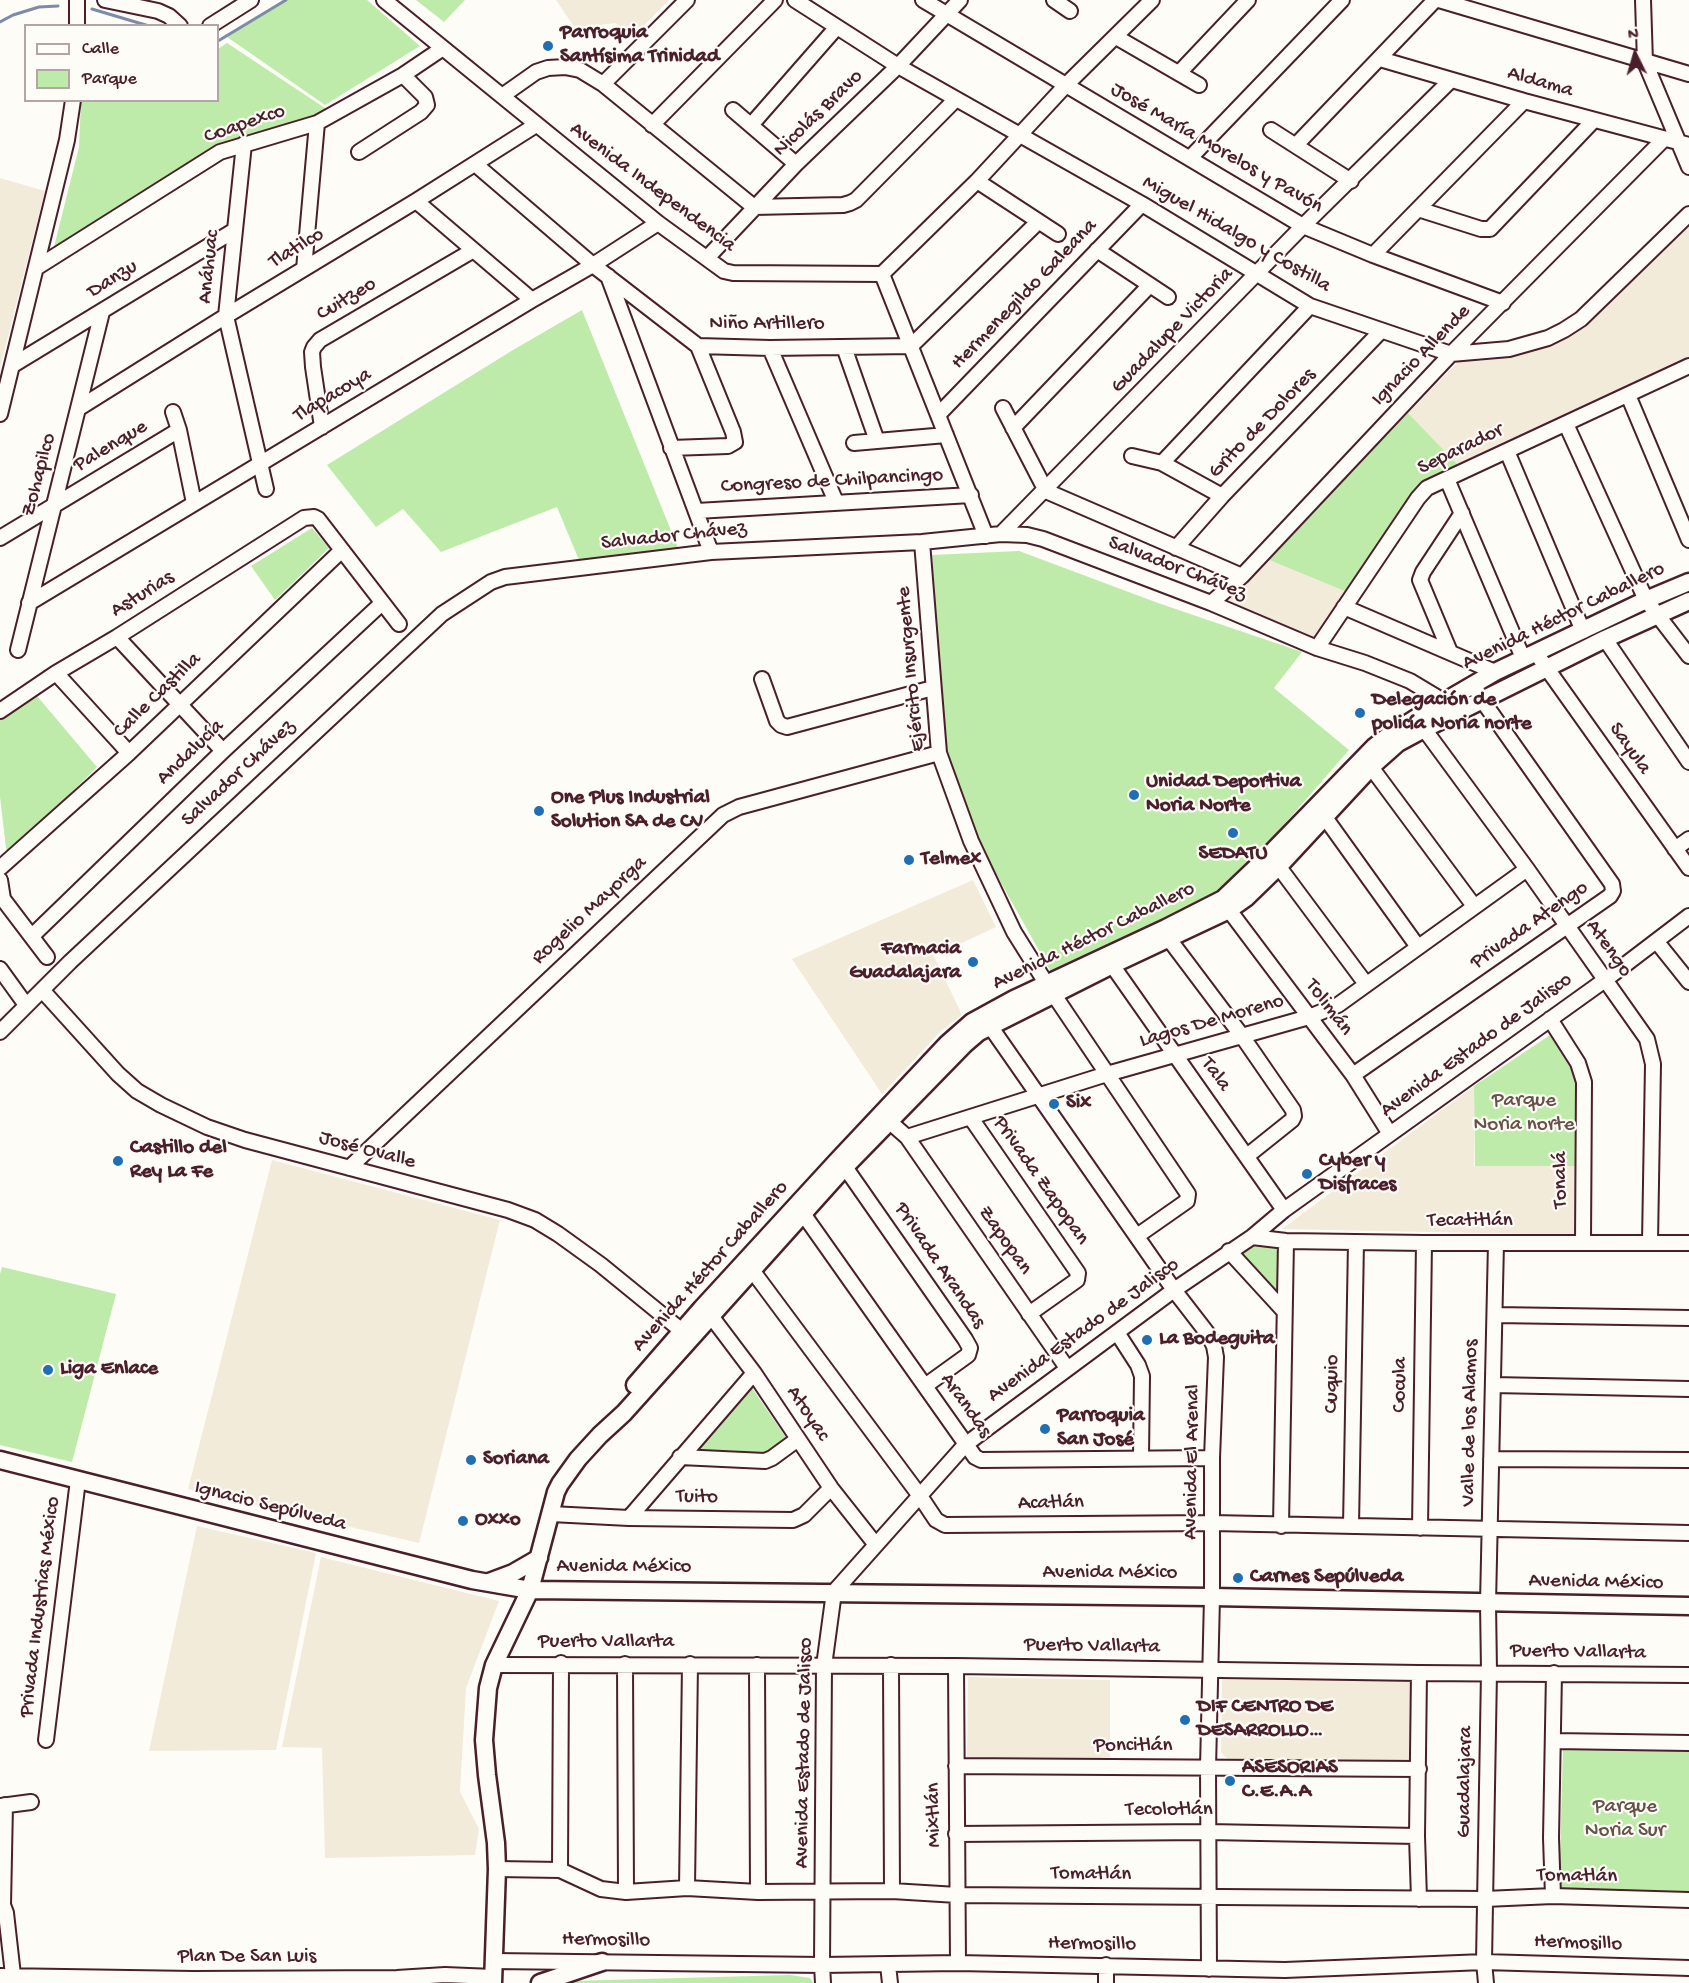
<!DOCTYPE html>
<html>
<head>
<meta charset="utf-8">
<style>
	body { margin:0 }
	#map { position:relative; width:1689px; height:1983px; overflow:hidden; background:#fdfcf7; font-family:"Gochi Hand",sans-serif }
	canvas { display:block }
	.legend { position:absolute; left:24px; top:24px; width:195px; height:78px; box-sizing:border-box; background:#fdfcf7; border:2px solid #b5a4a5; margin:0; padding:8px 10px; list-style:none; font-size:18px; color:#4a1f2b }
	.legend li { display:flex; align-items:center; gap:12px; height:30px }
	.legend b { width:30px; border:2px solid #b5a4a5 }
	.north { position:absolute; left:1605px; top:24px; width:60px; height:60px; -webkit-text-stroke:4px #fdfcf7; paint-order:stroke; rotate:355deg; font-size:16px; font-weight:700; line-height:24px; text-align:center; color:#4a1f2b }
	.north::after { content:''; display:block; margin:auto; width:21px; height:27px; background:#4a1f2b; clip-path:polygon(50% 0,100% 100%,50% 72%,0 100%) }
</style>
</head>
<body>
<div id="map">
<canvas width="1689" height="1983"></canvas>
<ul class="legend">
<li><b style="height:8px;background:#fdfcf7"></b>Calle</li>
<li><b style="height:16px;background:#beeba9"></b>Parque</li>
</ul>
<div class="north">N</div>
</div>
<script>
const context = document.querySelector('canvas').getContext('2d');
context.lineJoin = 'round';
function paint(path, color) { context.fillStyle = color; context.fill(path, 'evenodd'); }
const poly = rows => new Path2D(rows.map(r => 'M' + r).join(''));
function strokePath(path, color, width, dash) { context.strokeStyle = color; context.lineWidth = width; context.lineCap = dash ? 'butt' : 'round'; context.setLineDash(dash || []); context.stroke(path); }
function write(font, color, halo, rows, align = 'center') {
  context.font = font + ' "Gochi Hand",sans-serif'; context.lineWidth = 4.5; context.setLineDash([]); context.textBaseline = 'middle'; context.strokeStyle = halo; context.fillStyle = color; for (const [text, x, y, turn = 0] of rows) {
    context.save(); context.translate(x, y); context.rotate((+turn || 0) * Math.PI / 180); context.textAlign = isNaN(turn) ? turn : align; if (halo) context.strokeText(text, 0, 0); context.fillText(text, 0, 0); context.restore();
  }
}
const built = poly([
	[556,0,669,0,632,38,616,23,575,28],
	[0,178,45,191,0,368],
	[1689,222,1689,363,1461,468,1408,413,1461,359,1480,361,1508,356,1544,346,1567,336,1587,323],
	[1268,558,1352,594,1319,641,1223,605],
	[973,880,996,927,934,956,962,1015,941,1031,882,1094,792,959],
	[1474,1086,1474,1166,1576,1166,1577,1235,1282,1229],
	[272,1160,500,1220,419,1543,188,1489],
	[197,1526,316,1553,276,1750,149,1751],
	[321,1557,499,1601,466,1688,460,1792,479,1829,475,1855,325,1858,322,1748,282,1747],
	[968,1677,1110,1680,1110,1763,971,1761,967,1757],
	[1222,1679,1412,1680,1412,1759,1405,1763,1230,1760,1225,1757,1221,1752]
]);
const green = poly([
	[284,0,367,0,420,46,325,105,227,37],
	[416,0,465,0,444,22],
	[227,43,328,110,313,117,282,125,207,152,92,226,54,247,79,147,81,101,218,100,218,49],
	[582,310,678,548,579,560,557,507,441,552,403,509,376,527,327,465,513,350],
	[1408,413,1461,468,1425,485,1352,594,1267,559],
	[312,528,329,548,275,600,251,566],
	[1019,551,1158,603,1302,652,1274,688,1349,750,1226,891,1051,972,976,838,944,758,932,555],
	[37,696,97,767,7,856,0,797,0,720],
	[1550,1035,1575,1073,1576,1166,1475,1166,1474,1086],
	[1257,1242,1281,1245,1280,1299,1239,1254],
	[2,1267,116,1294,72,1462,0,1445,0,1274],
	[752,1388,787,1439,765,1456,710,1453,698,1449],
	[1563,1748,1689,1748,1689,1898,1559,1892],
	[790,1975,810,1978,813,1983,567,1983,571,1981]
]);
const stream = poly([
	[92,9,149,26],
	[0,22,13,15,39,7,58,6],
	[218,41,286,0]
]);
const minor = poly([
	[105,0,158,11,169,16,180,26],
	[384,0,658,223,724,271,733,273,882,274,977,181,1066,85,1152,0],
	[795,0,898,66,1142,204,1310,306,1451,354,1509,349,1548,338,1564,330,1581,319,1689,214],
	[923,0,1303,226,1373,255,1503,303],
	[1054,0,1070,11],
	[1439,0,1689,74],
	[1643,0,1645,62,1689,167],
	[77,26,77,0],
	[210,26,251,0],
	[1116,37,1199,85],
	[1380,59,1524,101,1689,145],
	[1179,73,1248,0],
	[603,84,687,0],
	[502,96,536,72,548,68,565,67,580,70,603,84,754,207,843,205,850,203,856,200,956,99],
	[733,110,796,164],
	[752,124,837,27],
	[652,125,775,0],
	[1271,130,1351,181],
	[244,144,226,316,266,489],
	[1296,145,1435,0],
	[359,152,421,112,427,105,425,97,403,75],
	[1190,158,1342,0],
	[475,164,593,265,698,346,770,348,911,346,1038,222],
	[977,181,1058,234],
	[416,201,532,300],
	[1418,209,1481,229,1490,229,1594,120],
	[1097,250,1168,297],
	[1373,255,1524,101],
	[707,258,796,164,898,66,960,0],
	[36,268,220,152,317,123,403,75,443,48],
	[304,269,317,123],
	[882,274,986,536],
	[608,276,711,552],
	[844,347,877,441],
	[770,348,836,502],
	[13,365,235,230],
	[1628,395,1689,540],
	[79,408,226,316,416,201,536,125],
	[1003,408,1046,491,1242,576],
	[173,412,179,430,194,503],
	[0,414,67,140,73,100],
	[938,415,1142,204],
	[1566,424,1646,600,1689,656],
	[322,427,313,367,312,352,314,347,320,340,472,251],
	[1013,428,1149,286],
	[854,443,946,435],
	[671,448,728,446,735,442,733,432,698,346],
	[1507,451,1583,631],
	[1132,456,1162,463,1222,496],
	[1162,463,1310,306],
	[1447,479,1523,658],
	[697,511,971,495],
	[1001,534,1303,226,1451,80],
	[0,538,179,430],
	[922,542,939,753,971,841,1014,932,1046,983,1188,1194,1187,1201,1137,1236],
	[1176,548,1222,496,1381,331],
	[29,603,532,300,593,265,658,223],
	[1211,603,1242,576,1451,354,1664,139],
	[1344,607,1495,672],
	[117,637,223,751],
	[1605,639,1689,762],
	[1317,648,1418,498,1427,488,1689,366],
	[18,650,102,312],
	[1450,652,1420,580,1423,572,1462,513],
	[1536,653,1689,868],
	[56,673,129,753],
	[762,679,777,721,781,725,787,727,933,688],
	[0,711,56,673,117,637,304,518,314,517,318,519,399,624],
	[1419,722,1527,869,1647,1039,1653,1064,1650,1242],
	[1364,761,1371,767,1474,906],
	[1324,816,1418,947],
	[1675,849,1689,839],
	[1273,859,1366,984],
	[0,868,129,753,341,551],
	[0,880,3,899,47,957],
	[1229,910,1353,1075,1390,1134],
	[1166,930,1169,939,1242,1036,1293,1110,1294,1116,1292,1120,1247,1156],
	[32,936,223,751,381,604],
	[1657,942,1689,982],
	[1112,965,1284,1210],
	[0,969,26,1005],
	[42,990,118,1074,137,1091,161,1105,207,1127,245,1140,508,1210,535,1220,558,1234,601,1265,682,1331,689,1338],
	[1550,1019,1578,1063,1584,1082,1583,1242],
	[990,1026,1174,1290,1208,1334,1214,1346,1216,1357,1212,1458,1212,1597,1208,1768,1209,1969],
	[0,1032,70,962,442,614,491,582,505,577,711,552,922,542,1001,534,1027,535,1043,539,1211,603,1317,648,1365,663,1410,681,1445,702,1449,707],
	[1353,1075,1610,896,1613,891,1612,884,1482,700,1473,684],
	[883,1116,907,1137,1067,1368],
	[971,1118,1078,1273,1077,1280,1029,1314],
	[907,1137,1107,1074,1309,1017,1338,1005,1527,869],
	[838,1162,845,1167,965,1339,970,1348,968,1355,925,1386],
	[349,1168,723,815,739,807,939,753],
	[804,1215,975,1457,981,1460,1212,1458],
	[1252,1237,1286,1241,1424,1243,1689,1243],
	[1229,1251,1284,1311],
	[746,1262,920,1496,936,1520,945,1525,1212,1523,1689,1533],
	[704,1310,711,1316,754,1373,831,1488,876,1545],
	[1495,1315,1689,1318],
	[1118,1334,1138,1365,1142,1376,1141,1457],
	[1493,1385,1689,1389],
	[680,1457,765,1461,772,1458,798,1439],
	[1491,1459,1689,1460],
	[551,1514,629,1518,793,1520,804,1515,831,1488],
	[629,1518,754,1373],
	[1281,1526,1286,1241],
	[1351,1526,1356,1242],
	[1420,1528,1424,1243],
	[625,1664,626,1892],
	[494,1665,956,1666,1419,1673,1689,1675],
	[757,1665,758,1892],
	[891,1665,892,1891],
	[956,1666,958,1963],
	[46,1740,78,1480],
	[1554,1741,1689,1743],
	[956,1766,1419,1769],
	[5,1805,3,1905,6,1913,13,1975],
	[0,1806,31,1802],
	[956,1834,1208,1832,1417,1836],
	[497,1869,560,1870,601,1889,626,1892,687,1888,758,1892,892,1891,957,1895,1485,1899,1553,1896,1689,1900],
	[560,1870,561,1663],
	[687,1888,690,1664],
	[1553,1896,1551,1838,1554,1673],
	[1419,1899,1417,1836,1419,1673],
	[494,1961,822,1965,958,1963,1285,1970,1484,1962,1689,1968],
	[888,1965,890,1983],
	[1106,1965,1106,1983],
	[0,1976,193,1979,397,1978,445,1975,493,1977],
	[823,1983,822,1965,824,1666,834,1592,965,1445,985,1430,1174,1290,1252,1237,1284,1210,1605,980,1689,916],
	[1486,1983,1484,1962,1489,1672,1488,1603,1496,1243]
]);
const major = poly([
	[635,1385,702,1308,837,1161,947,1044,972,1022,1014,999,1166,928,1223,899,1269,855,1374,747,1388,736,1416,718,1495,672,1646,600,1689,582],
	[0,1460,472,1580,530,1590,1212,1597,1689,1606],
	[489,1582,513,1573,539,1558],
	[493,1983,497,1869,496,1843,487,1775,484,1740,488,1688,494,1665,530,1590,556,1492,560,1484,578,1459,600,1435,624,1413,845,1167,965,1044,979,1032,1112,965,1229,910,1246,898,1279,866,1371,767,1398,743,1424,729,1605,639,1689,601],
	[540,1983,602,1962]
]);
const markers = [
	[548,46,6,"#1f6fb2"],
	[1360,713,6,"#1f6fb2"],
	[1134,795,6,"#1f6fb2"],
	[539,811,6,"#1f6fb2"],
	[1233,833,6,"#1f6fb2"],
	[909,860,6,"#1f6fb2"],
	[973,962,6,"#1f6fb2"],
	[1054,1104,6,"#1f6fb2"],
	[118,1161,6,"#1f6fb2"],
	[1307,1174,6,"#1f6fb2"],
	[1147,1340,6,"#1f6fb2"],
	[48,1370,6,"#1f6fb2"],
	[1045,1429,6,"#1f6fb2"],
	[471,1460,6,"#1f6fb2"],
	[463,1521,6,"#1f6fb2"],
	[1238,1578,6,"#1f6fb2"],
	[1185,1720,6,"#1f6fb2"],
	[1230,1781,6,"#1f6fb2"]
];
const poiNames = [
	["Parroquia",560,34],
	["Santísima Trinidad",560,58],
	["Delegación de",1372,701],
	["policía Noria norte",1372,725],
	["Unidad Deportiva",1146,783],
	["Noria Norte",1146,807],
	["One Plus Industrial",551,799],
	["Solution SA de CV",551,823],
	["SEDATU",1233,855,"center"],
	["Telmex",921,860],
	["Farmacia",961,950,"right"],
	["Guadalajara",961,974,"right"],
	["Six",1066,1104],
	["Castillo del",130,1149],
	["Rey La Fe",130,1173],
	["Cyber y",1319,1162],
	["Disfraces",1319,1186],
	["La Bodeguita",1159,1340],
	["Liga Enlace",60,1370],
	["Parroquia",1057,1417],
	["San José",1057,1441],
	["Soriana",483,1460],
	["Oxxo",475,1521],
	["Carnes Sepúlveda",1250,1578],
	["DIF CENTRO DE",1197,1708],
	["DESARROLLO…",1197,1732],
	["ASESORIAS",1242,1769],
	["C.E.A.A",1242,1793]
];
const streetNames = [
	["Aldama",1540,83,16],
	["Nicolás Bravo",819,114,-44],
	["Coapexco",245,125,-19],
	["José María Morelos y Pavón",1216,149,30],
	["Avenida Independencia",652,188,37],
	["Miguel Hidalgo y Costilla",1236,235,30],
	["Tlatilco",297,249,-31],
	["Anáhuac",210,267,-84],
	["Danzu",113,280,-32],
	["Hermenegildo Galeana",1025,295,-46],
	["Cuitzeo",347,300,-31],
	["Niño Artillero",767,325],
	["Guadalupe Victoria",1173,331,-46],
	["Ignacio Allende",1422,356,-46],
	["Tlapacoya",333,396,-31],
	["Grito de Dolores",1263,424,-46],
	["Palenque",111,447,-31],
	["Separador",1461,450,-26],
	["Zohapilco",40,475,-75],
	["Congreso de Chilpancingo",832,482,-3],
	["Salvador Chávez",674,537,-6],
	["Salvador Chávez",1177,569,21],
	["Asturias",143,595,-32],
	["Avenida Héctor Caballero",1564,617,-26],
	["Ejército Insurgente",912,669,-95],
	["Calle Castilla",158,696,-44],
	["Sayula",1629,749,55],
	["Andalucía",191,753,-44],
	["Salvador Chávez",239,774,-43],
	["Rogelio Mayorga",590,911,-43],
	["Privada Atengo",1530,926,-35],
	["Avenida Héctor Caballero",1094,937,-26],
	["Atengo",1608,949,55],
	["Tolimán",1328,1008,53],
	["Lagos De Moreno",1212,1022,-16],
	["Avenida Estado de Jalisco",1477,1046,-36],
	["Tala",1215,1075,54],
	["José Ovalle",367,1151,15],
	["Tonalá",1562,1180,-90],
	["Privada Zapopan",1040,1181,55],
	["Tecatitlán",1470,1222],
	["Zapopan",1004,1241,55],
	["Privada Arandas",939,1266,56],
	["Avenida Héctor Caballero",711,1267,-48],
	["Avenida Estado de Jalisco",1084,1331,-36],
	["Cuquio",1333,1384,-89],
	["Cocula",1401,1385,-89],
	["Arandas",965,1406,55],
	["Atoyac",807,1414,56],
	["Valle de los Alamos",1471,1423,-89],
	["Avenida El Arenal",1193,1462,-89],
	["Tuito",697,1498,1],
	["Acatlán",1051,1504,-1],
	["Ignacio Sepúlveda",270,1507,14],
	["Avenida México",624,1568],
	["Avenida México",1110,1574],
	["Avenida México",1596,1583,1],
	["Privada Industrias México",41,1607,-83],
	["Puerto Vallarta",606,1643],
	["Puerto Vallarta",1092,1647,1],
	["Puerto Vallarta",1578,1653,1],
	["Poncitlán",1133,1747],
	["Avenida Estado de Jalisco",805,1753,-89],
	["Guadalajara",1466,1782,-89],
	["Tecolotlán",1169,1811],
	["Mixtlán",935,1815,-91],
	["Tomatlán",1091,1875,1],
	["Tomatlán",1577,1877,1],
	["Hermosillo",606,1941,1],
	["Hermosillo",1578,1944,2],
	["Hermosillo",1092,1945,1],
	["Plan De San Luis",247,1958]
];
const parkNames = [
	["Parque",1524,1102],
	["Noria norte",1524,1126],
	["Parque",1625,1808],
	["Noria Sur",1625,1832]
];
paint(built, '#f3ebd9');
paint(green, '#beeba9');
strokePath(stream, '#7c8ba9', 3);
strokePath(minor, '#4a1f2b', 18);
strokePath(major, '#4a1f2b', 21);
strokePath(minor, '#fdfcf7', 14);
strokePath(major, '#fdfcf7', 16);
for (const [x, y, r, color] of markers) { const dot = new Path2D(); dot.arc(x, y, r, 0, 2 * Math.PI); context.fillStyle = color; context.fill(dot); strokePath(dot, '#fdfcf7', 2); }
write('bold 21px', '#4a1f2b', '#fdfcf7', poiNames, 'left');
write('21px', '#4a1f2b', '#fdfcf7', streetNames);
write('21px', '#67524a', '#fdfcf7', parkNames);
</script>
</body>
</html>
